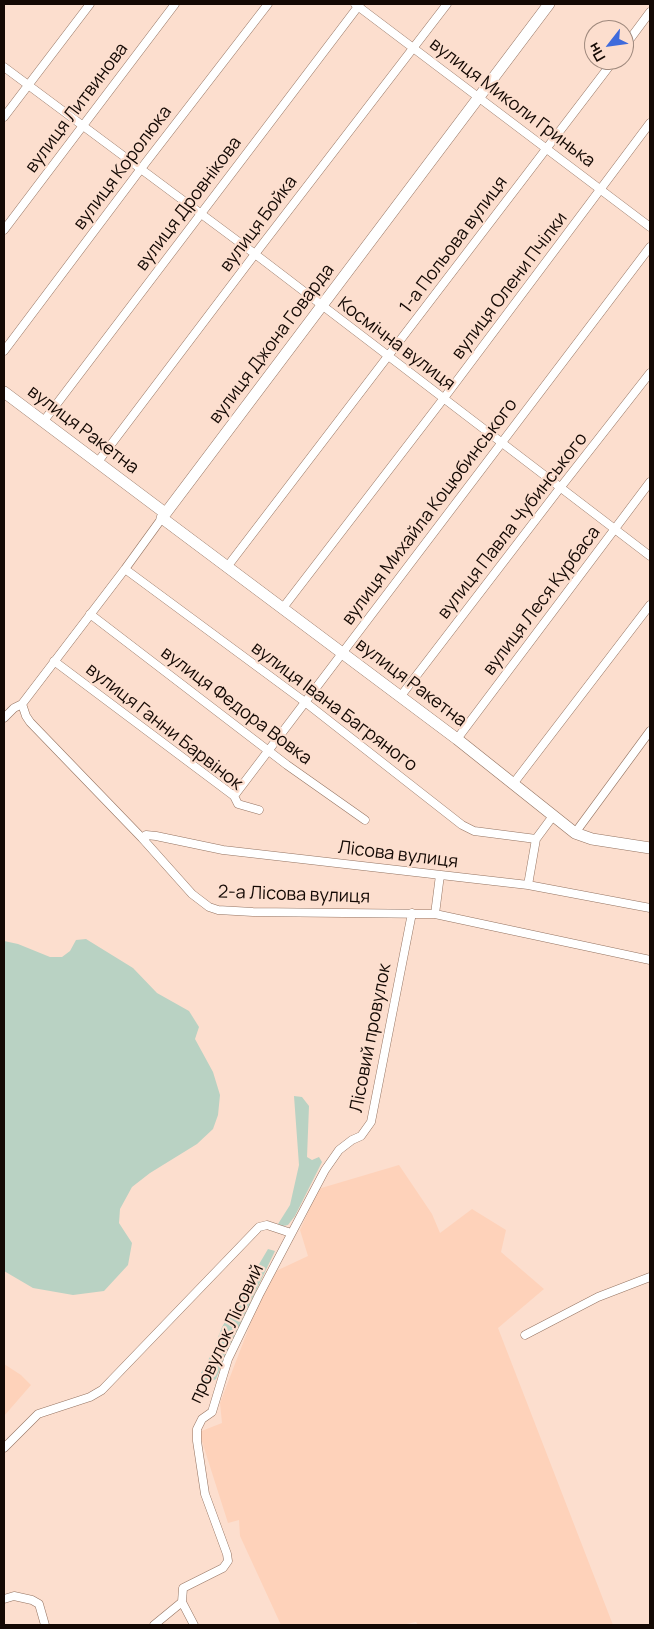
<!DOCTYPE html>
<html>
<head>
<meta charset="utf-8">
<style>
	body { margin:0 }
	#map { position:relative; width:654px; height:1629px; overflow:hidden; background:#fcdece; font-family:Manrope,sans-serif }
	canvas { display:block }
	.frame { position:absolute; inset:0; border:5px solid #140904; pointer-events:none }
	.north { position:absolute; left:584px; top:20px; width:50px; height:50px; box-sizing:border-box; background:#fcdece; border:1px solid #9f897d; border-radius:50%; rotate:240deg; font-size:14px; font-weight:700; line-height:20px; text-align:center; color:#140904 }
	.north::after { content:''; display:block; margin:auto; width:18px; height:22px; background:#3f6bdc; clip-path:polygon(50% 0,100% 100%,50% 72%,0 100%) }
</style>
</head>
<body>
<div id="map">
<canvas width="654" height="1629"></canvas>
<div class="frame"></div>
<div class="north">Пн</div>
</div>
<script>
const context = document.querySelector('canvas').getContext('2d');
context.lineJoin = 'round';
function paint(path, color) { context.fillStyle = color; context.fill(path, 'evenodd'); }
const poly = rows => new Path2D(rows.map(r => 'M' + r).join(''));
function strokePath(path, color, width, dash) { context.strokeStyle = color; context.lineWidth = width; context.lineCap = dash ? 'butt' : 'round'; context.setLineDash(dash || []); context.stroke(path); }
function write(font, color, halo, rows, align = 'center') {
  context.font = font + ' Manrope,sans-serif'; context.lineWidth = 4.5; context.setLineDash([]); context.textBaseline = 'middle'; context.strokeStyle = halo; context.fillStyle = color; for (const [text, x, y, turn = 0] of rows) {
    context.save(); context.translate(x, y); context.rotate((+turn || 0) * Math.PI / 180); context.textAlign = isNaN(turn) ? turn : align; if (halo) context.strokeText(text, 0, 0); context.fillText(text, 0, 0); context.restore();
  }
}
const built = poly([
	[399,1165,432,1214,440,1233,472,1209,506,1230,501,1252,544,1289,498,1328,613,1625,418,1625,416,1622,402,1625,281,1625,240,1536,239,1520,228,1523,199,1432,222,1423,220,1403,261,1296,276,1271,308,1256,300,1230,318,1189],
	[4,1364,21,1375,31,1385,4,1416]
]);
const green = poly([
	[86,939,133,968,157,993,189,1011,199,1027,195,1039,213,1072,220,1095,218,1115,213,1129,197,1144,150,1173,132,1187,120,1209,119,1223,132,1243,128,1265,104,1291,73,1295,33,1288,4,1271,4,941,18,944,50,957,62,957,70,951,76,940],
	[294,1096,302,1097,309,1106,307,1157,312,1160,319,1157,322,1162,295,1216,288,1225,283,1226,278,1224,290,1205,299,1165],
	[268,1249,275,1251,232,1341,216,1379,205,1385,201,1382,201,1373,212,1353,222,1327]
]);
const street = poly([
	[355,4,650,227],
	[624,47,650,12],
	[4,67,255,254,650,556],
	[4,117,90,4],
	[4,230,175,4],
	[4,351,140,170,268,4],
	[43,422,360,4],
	[97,463,255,254,447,4],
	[227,567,614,60],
	[125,569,305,702,462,825,474,831,536,839],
	[282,609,444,398,650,123],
	[90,614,287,765,365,820],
	[54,661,234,796,238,804,259,810],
	[400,697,560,488,650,373],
	[22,704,26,716,30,722,142,838,192,894,209,907,218,910,253,912,435,914,650,960],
	[4,718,14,708,22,704,125,569,162,518],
	[457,739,650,482],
	[513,784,650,605],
	[234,796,650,247],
	[575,833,650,731],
	[142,838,146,835,156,836,223,850,528,885,650,908],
	[528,885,536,839,553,816],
	[435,914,440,875],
	[525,1335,598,1297,650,1277],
	[4,1448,38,1414,90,1397,102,1390,259,1227,267,1225,291,1233],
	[4,1599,14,1596,32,1600,39,1604,45,1625],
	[182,1602,194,1625],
	[154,1625,182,1602,183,1588,223,1568,228,1561,227,1554,205,1494,197,1441,197,1429,202,1419,212,1412,228,1359,259,1295,325,1170,339,1150,352,1140,361,1136,371,1122,412,913]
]);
const secondary = poly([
	[549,4,162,518,457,739,575,833,592,839,650,848],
	[4,392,165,513]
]);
const streetNames = [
	["вулиця Миколи Гринька",512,103,37],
	["вулиця Литвинова",77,108,-53],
	["вулиця Королюка",123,168,-53],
	["вулиця Дровнікова",189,204,-53],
	["вулиця Бойка",259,224,-53],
	["1-а Польова вулиця",454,245,-53],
	["вулиця Олени Пчілки",510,286,-53],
	["вулиця Джона Говарда",272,344,-53],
	["Космічна вулиця",396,344,37],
	["вулиця Ракетна",83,430,37],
	["вулиця Михайла Коцюбинського",430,512,-53],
	["вулиця Павла Чубинського",513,526,-52],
	["вулиця Леся Курбаса",542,601,-53],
	["вулиця Ракетна",411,683,37],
	["вулиця Федора Вовка",236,706,37],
	["вулиця Івана Багряного",334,707,37],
	["вулиця Ганни Барвінок",164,727,38],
	["Лісова вулиця",398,855,7],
	["2-а Лісова вулиця",294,895,2],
	["Лісовий провулок",371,1038,-79],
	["провулок Лісовий",227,1334,-65]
];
paint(built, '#fed2ba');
paint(green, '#b9d2c3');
strokePath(street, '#947361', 9);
strokePath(secondary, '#947361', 12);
strokePath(street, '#fff', 8);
strokePath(secondary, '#fff', 11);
write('18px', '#140904', '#fcdece', streetNames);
</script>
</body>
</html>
